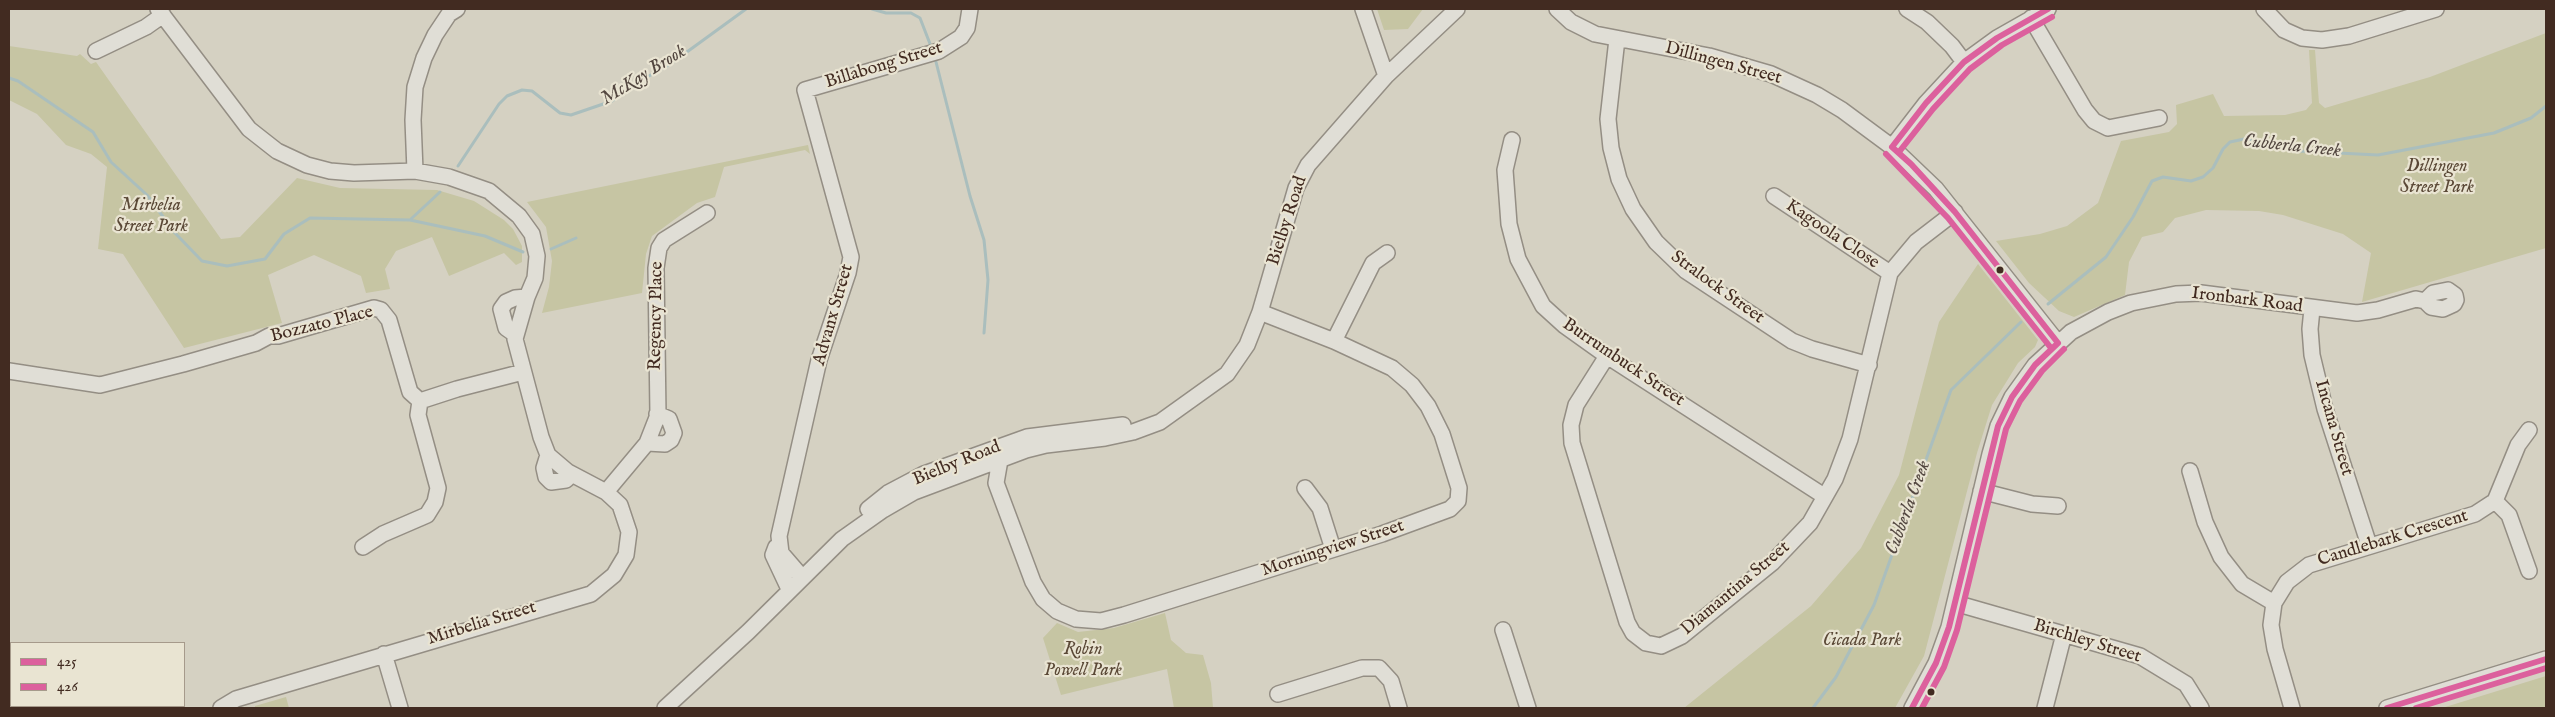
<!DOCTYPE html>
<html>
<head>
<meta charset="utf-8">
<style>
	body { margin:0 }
	#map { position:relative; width:2555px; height:717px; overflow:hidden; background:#d5d1c2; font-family:"IM FELL English",serif }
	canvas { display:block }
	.frame { position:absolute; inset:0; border:10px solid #422b21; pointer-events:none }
	.legend { position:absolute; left:10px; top:642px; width:175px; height:65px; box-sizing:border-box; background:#e9e4d2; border:1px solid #a69a8b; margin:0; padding:6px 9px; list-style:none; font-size:15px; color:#422b21 }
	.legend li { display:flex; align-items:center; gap:10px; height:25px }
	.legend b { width:25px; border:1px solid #a69a8b }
</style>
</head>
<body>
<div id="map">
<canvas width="2555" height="717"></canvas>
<div class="frame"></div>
<ul class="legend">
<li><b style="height:6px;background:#dc609d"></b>425</li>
<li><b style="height:6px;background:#dc609d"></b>426</li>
</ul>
</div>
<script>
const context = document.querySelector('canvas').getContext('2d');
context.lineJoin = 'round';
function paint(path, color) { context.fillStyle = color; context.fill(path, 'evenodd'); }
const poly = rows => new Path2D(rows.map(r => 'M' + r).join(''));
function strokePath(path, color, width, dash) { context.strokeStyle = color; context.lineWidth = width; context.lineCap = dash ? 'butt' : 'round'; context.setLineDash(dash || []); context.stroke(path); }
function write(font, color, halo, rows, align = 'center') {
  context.font = font + ' "IM FELL English",serif'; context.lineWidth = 4.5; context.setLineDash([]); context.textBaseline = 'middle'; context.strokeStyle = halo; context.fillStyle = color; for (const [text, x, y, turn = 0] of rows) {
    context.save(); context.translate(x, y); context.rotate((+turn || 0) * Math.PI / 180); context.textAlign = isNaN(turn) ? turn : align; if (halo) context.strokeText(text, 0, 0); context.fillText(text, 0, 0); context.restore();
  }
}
const green = poly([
	[1377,9,1423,9,1408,29,1384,30],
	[2546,33,2546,248,2362,302,2371,253,2343,234,2283,215,2259,211,2206,210,2175,218,2163,232,2142,237,2129,262,2125,295,2074,317,2059,311,2029,283,1996,241,2040,234,2067,226,2098,203,2121,141,2169,132,2177,124,2176,105,2213,94,2224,116,2285,115,2306,110,2312,103,2309,50,2315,50,2319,103,2325,108,2430,77],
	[9,46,77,56,80,54,91,64,96,62,221,239,240,237,297,178,340,188,437,190,474,201,504,220,513,229,522,246,522,262,516,265,504,253,449,276,432,237,396,251,385,269,390,289,366,293,361,276,314,255,268,275,282,323,184,348,123,254,98,249,107,167,91,154,66,145,37,114,9,100],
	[808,145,810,154,805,150,724,167,715,197,697,203,652,236,646,254,642,293,542,313,549,287,552,261,546,227,527,202],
	[1978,264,2038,340,2035,347,2018,363,1992,405,1977,453,1924,656,1895,708,1684,708,1811,606,1861,548,1899,475,1939,322],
	[1165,613,1171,640,1186,653,1203,655,1211,683,1213,708,1174,708,1167,669,1061,695,1043,638,1057,623,1078,632,1114,628],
	[2546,676,2546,708,2442,708],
	[286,697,289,708,255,708,255,706]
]);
const stream = poly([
	[872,9,886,13,911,13,920,18,932,49],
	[935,58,970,196,984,240,988,280,984,333],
	[9,78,18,81,93,132,111,162,147,195,175,233,202,261,227,266,265,259,284,234,310,218,410,220,485,236,523,252],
	[458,166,499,104,507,96,522,90,532,91,560,113,571,115,612,101,638,82,669,65,746,9],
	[411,219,440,192],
	[551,249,576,238],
	[2048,304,2106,257,2133,217,2152,181,2163,177,2191,181,2203,177,2213,168,2223,149,2230,142,2244,139,2298,151,2378,155,2494,133,2531,118,2546,106],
	[1813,708,1836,677,1874,605,1951,390,2021,322]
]);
const minor = poly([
	[158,9,249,129,277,151,307,165,330,171,354,173,415,171,449,177,489,191,519,216,532,234,537,256,535,278,527,297,515,339,541,437,548,455,568,472,606,492,620,505,629,532,626,555,614,575,591,594,236,699,221,708],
	[1363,9,1386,76],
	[1557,9,1571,22,1595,34,1709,56,1771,74,1817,95,1842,110,1892,147,1936,189,2058,343],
	[1907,9,1927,22,1952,46,1964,62],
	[2264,9,2284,30,2302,38,2322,40,2349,36,2436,9],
	[2031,18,2085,110,2094,121,2108,128,2159,118],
	[1617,39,1608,119,1611,148,1619,179,1633,209,1656,242,1686,271,1792,341,1812,349,1869,365],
	[96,51,146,27,163,15],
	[1512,140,1505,170,1509,224,1518,259,1543,306,1565,326,1607,356,1824,496],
	[1892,147,1926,103,1964,62,1997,38,2048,9],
	[415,171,413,120,415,87,424,58,435,35,449,14,457,9],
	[1774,196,1890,273],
	[2312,309,2310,329,2312,355,2325,409,2369,545],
	[516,335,506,328,501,309,506,302,515,298,527,297],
	[1334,341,1373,263,1387,253],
	[1607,356,1576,405,1571,425,1572,443,1627,622,1633,633,1646,643,1661,646,1682,636,1772,563,1810,523,1835,479,1850,439,1890,273,1916,242,1955,212],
	[9,371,100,385,183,364,256,343,269,336,278,336,374,308,381,310,389,320,410,392,420,401,418,415,438,488,435,502,427,515,383,534,363,547],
	[420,401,457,389,523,372],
	[647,443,665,444,671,440,674,433,669,419,657,414],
	[548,455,544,468,546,477,551,482,566,480,572,474],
	[1000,460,996,483,1033,582,1043,599,1057,611,1076,619,1101,621,1124,615,1382,534,1450,509,1458,501,1459,488,1442,434,1428,406,1412,385,1392,368,1334,341,1260,312],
	[2190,471,2205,522,2221,557,2242,584,2274,603],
	[1305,488,1320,508,1333,549],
	[1981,491,2032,504,2058,506],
	[606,492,647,443,658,415,656,268,659,248,664,240,707,213],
	[2495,501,2518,445,2529,430],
	[868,509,888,493,924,474,1027,437,1123,425],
	[776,547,773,555,789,589],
	[800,575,781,553,779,536,819,360,848,273,851,257,805,90,939,51,961,37,967,28,970,9],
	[1955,603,2140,656,2186,684,2201,708],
	[1503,630,1528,708],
	[384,654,400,708],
	[1278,694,1362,668,1379,668,1391,681,1399,708],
	[665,708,748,632,842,539,883,510,914,492,1026,450,1046,445,1105,438,1133,432,1160,422,1227,374,1247,345,1260,312,1296,188,1308,165,1386,76,1457,9],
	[1912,708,1936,663,1949,627,1990,454,1998,426,2012,397,2035,365,2071,332,2108,312,2131,303,2176,294,2201,293,2357,313,2378,310,2416,299,2425,301,2431,307,2443,309,2454,304,2456,300,2455,295,2448,290,2433,293,2425,301],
	[2045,708,2064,634],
	[2292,708,2275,649,2271,625,2274,603,2287,582,2309,565,2475,514,2495,501,2509,515,2529,571],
	[2387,708,2546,659]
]);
const bus1 = poly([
	[1892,147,1911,164,1955,212,2058,343],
	[1892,147,1926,103,1964,62,1997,38,2048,9],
	[1912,708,1936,663,1949,627,1998,426,2012,397,2035,365,2058,343],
	[2387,708,2546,659]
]);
const bus2 = poly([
	[1899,152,1933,109,1970,69,2002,45,2052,17],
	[1886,154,1948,218,2051,348],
	[1922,708,1944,667,1957,630,2006,429,2020,401,2042,371,2064,349],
	[2416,708,2546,668]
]);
const markers = [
	[2000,270,4.5,"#422b21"],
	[1931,692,4.5,"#422b21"]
];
const streetNames = [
	["Dillingen Street",1723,64,15],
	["Billabong Street",884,66,-17],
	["Bielby Road",1288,221,-72],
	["Kagoola Close",1832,235,34],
	["Stralock Street",1717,288,36],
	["Ironbark Road",2247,301,7],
	["Advanx Street",834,315,-74],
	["Regency Place",657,316,-89],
	["Bozzato Place",322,325,-14],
	["Burrumbuck Street",1623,363,34],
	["Incana Street",2333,428,74],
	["Bielby Road",957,464,-22],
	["Candlebark Crescent",2393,539,-17],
	["Morningview Street",1333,549,-18],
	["Diamantina Street",1736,589,-40],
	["Mirbelia Street",482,624,-17],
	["Birchley Street",2087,642,17]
];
const parkNames = [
	["Dillingen",2437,167],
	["Street Park",2437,188],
	["Mirbelia",151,206],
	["Street Park",151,227],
	["Cicada Park",1862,641],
	["Robin",1083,650],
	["Powell Park",1083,671]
];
const waterNames = [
	["McKay Brook",644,76,-32],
	["Cubberla Creek",2292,147,6],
	["Cubberla Creek",1909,508,-70]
];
paint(green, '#c6c5a3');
strokePath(stream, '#aabebd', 3);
strokePath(minor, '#948e84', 18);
strokePath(minor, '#e0ded6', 15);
strokePath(bus1, '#dc609d', 6);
strokePath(bus2, '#dc609d', 6);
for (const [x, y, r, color] of markers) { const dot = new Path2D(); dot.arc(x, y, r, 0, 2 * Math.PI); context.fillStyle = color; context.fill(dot); strokePath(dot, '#e9e4d2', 2); }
write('18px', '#422b21', '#e9e4d2', streetNames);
write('italic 18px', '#5a4836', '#e9e4d2', parkNames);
write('italic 19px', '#534740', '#e9e4d2', waterNames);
</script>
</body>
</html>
